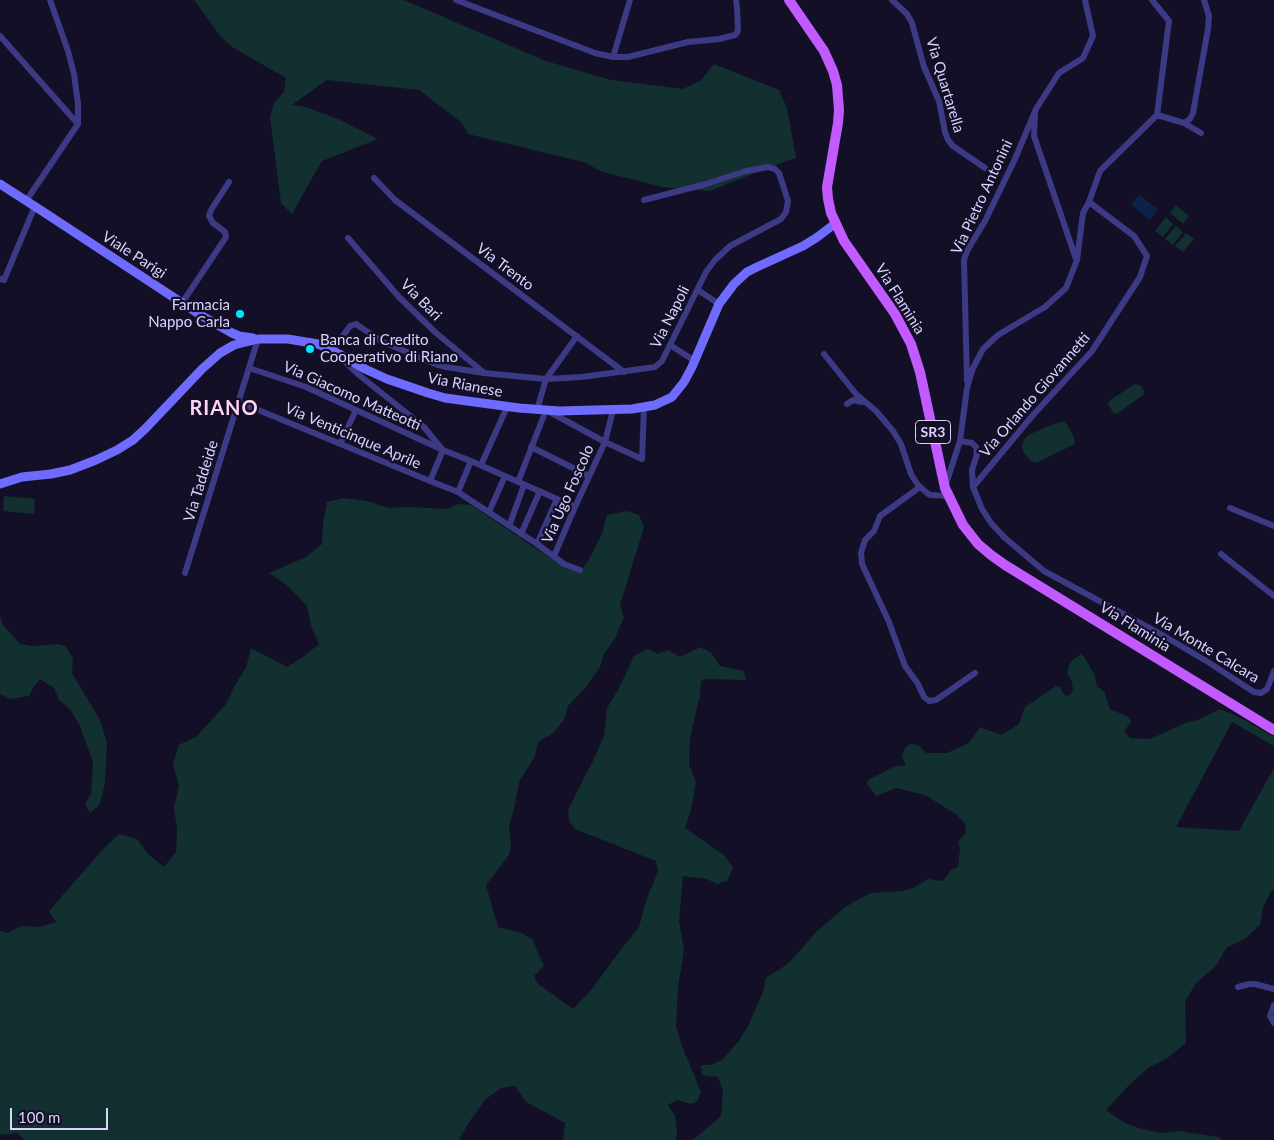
<!DOCTYPE html>
<html>
<head>
<meta charset="utf-8">
<style>
	body { margin:0 }
	#map { position:relative; width:1274px; height:1140px; overflow:hidden; background:#130f26; font-family:Lato,sans-serif }
	canvas { display:block }
	.scale { position:absolute; left:10px; top:1108px; width:98px; height:22px; box-sizing:border-box; border:2px solid #d9d4ff; border-top:0; padding-left:6px; font-size:15px; line-height:18px; white-space:nowrap; color:#d9d4ff; -webkit-text-stroke:4px #130f26; paint-order:stroke }
</style>
</head>
<body>
<div id="map">
<canvas width="1274" height="1140"></canvas>
<div class="scale">100 m</div>
</div>
<script>
const context = document.querySelector('canvas').getContext('2d');
context.lineJoin = 'round';
function paint(path, color) { context.fillStyle = color; context.fill(path, 'evenodd'); }
const poly = rows => new Path2D(rows.map(r => 'M' + r).join(''));
function strokePath(path, color, width, dash) { context.strokeStyle = color; context.lineWidth = width; context.lineCap = dash ? 'butt' : 'round'; context.setLineDash(dash || []); context.stroke(path); }
function write(font, color, halo, rows, align = 'center') {
  context.font = font + ' Lato,sans-serif'; context.lineWidth = 4.5; context.setLineDash([]); context.textBaseline = 'middle'; context.strokeStyle = halo; context.fillStyle = color; for (const [text, x, y, turn = 0] of rows) {
    context.save(); context.translate(x, y); context.rotate((+turn || 0) * Math.PI / 180); context.textAlign = isNaN(turn) ? turn : align; if (halo) context.strokeText(text, 0, 0); context.fillText(text, 0, 0); context.restore();
  }
}
const green = poly([
	[194,0,404,0,546,61,611,80,683,89,701,80,714,64,779,90,787,108,796,158,775,165,710,191,663,187,603,172,583,162,468,134,461,122,419,90,327,80,292,105,306,107,338,119,378,139,322,161,315,173,292,214,281,203,270,117,274,103,284,92,286,78,232,47,221,37],
	[1176,205,1189,216,1183,224,1170,213],
	[1166,217,1173,224,1163,237,1155,231],
	[1176,226,1183,232,1173,245,1165,239],
	[1186,233,1194,239,1183,252,1175,246],
	[1135,384,1140,385,1144,391,1143,395,1118,413,1114,414,1108,404,1109,401],
	[1059,422,1064,422,1067,424,1075,440,1075,444,1038,462,1034,462,1030,460,1024,453,1022,447,1024,439,1028,435],
	[4,496,35,499,34,514,3,511],
	[344,498,367,501,388,508,410,507,446,509,458,504,471,505,556,562,580,572,588,561,602,534,607,515,627,511,639,515,644,527,620,605,624,617,615,638,604,654,600,667,586,687,568,706,564,720,552,734,538,742,535,756,519,782,515,805,509,826,511,845,509,855,486,885,498,927,522,933,532,939,544,966,534,976,537,983,573,1009,592,989,619,952,639,927,646,901,658,871,656,861,575,829,569,820,568,810,583,780,594,759,604,736,607,708,618,690,634,656,647,649,658,654,668,650,680,657,701,647,711,653,720,666,744,671,746,680,707,679,701,681,700,695,690,738,689,765,696,782,691,810,685,828,725,856,733,868,727,881,717,884,707,879,683,876,679,921,684,950,678,987,676,1026,682,1046,701,1092,697,1102,691,1104,677,1100,668,1105,675,1116,677,1132,676,1140,563,1140,565,1123,526,1102,515,1086,501,1088,486,1099,469,1122,459,1140,25,1140,17,1133,0,1135,0,931,7,933,21,926,39,927,56,922,49,911,103,849,119,834,137,839,148,854,164,867,176,852,177,829,174,807,179,786,173,764,179,745,197,736,226,704,235,685,246,668,251,648,287,667,303,657,319,644,311,626,307,606,288,586,269,573,306,557,322,544,323,524,327,502],
	[0,616,3,625,20,644,32,646,57,644,65,646,73,658,72,673,100,720,107,743,105,783,103,792,99,805,90,813,85,804,91,794,93,762,79,724,70,709,59,700,54,688,40,679,34,686,29,696,10,699,0,694],
	[1081,654,1085,658,1095,676,1097,686,1104,691,1110,709,1128,717,1131,722,1124,731,1130,738,1150,739,1188,722,1198,720,1220,709,1241,718,1274,737,1274,746,1232,722,1176,827,1239,831,1274,768,1274,890,1272,890,1263,907,1260,925,1245,939,1226,948,1216,966,1196,983,1185,1002,1186,1043,1169,1057,1148,1068,1131,1083,1106,1110,1123,1122,1141,1129,1161,1133,1179,1131,1219,1137,1222,1140,693,1140,721,1116,723,1091,718,1077,702,1075,701,1065,710,1065,722,1060,738,1042,748,1026,764,990,765,980,767,977,779,970,791,961,816,932,844,908,857,900,871,893,903,891,915,887,928,879,943,881,951,870,958,867,960,849,958,842,965,834,966,825,957,815,925,795,896,788,876,796,867,784,868,780,895,766,906,766,902,757,905,748,910,744,918,745,926,753,947,753,969,743,980,727,1001,735,1019,724,1025,707,1056,686,1060,687,1063,693,1066,696,1070,695,1073,690,1072,682,1067,672,1071,661]
]);
const water = poly([
	[1139,195,1158,209,1150,220,1131,205]
]);
const street = poly([
	[456,0,595,53,613,57,630,0],
	[892,0,907,14,912,23,924,67,939,101,945,132,948,140,953,146,985,168],
	[1152,0,1169,21,1157,115],
	[0,36,78,124],
	[613,57,628,57,688,42,719,39,735,35,737,33,738,29,737,8,736,0],
	[1035,116,1034,136,1076,259],
	[1184,123,1190,119,1193,113,1208,29,1209,16,1204,0],
	[374,178,395,200,624,372],
	[26,201,78,124,78,104,74,74,68,51,50,0],
	[348,238,399,297,435,332,483,372],
	[0,279,4,280,35,206],
	[698,290,719,304],
	[182,303,226,237,225,232,213,223,209,216,211,210,229,182],
	[670,345,695,361],
	[332,351,350,326,356,324,381,341,435,364,446,367,484,373,546,379,582,377,655,367,662,361,706,272,715,260,730,246,781,219,786,212,788,201,779,173,775,169,768,167,746,171,706,184,644,200],
	[824,354,856,394,876,411,893,431,901,444,911,474,918,485,927,493,930,495,949,496],
	[341,358,359,375,423,426,442,449],
	[249,368,306,387,443,450,471,461,575,507],
	[967,381,964,260,967,251,985,221,1015,159,1036,109,1059,73,1083,58,1093,36,1085,0],
	[239,402,430,481],
	[847,404,853,400,862,402],
	[537,410,546,379,577,336],
	[960,441,967,388,973,368,983,349,998,335,1045,307,1066,288,1077,260,1083,213,1089,202,1100,171,1157,115,1184,123,1201,133],
	[340,444,356,410],
	[531,447,589,476],
	[443,450,430,481,458,492,471,461],
	[481,465,507,407],
	[518,482,546,410,605,442,642,459,644,407],
	[946,484,960,441,972,443,976,447,977,454,972,470,973,487,982,509,991,523,1004,537,1044,571,1164,636,1208,662,1254,692,1261,693,1267,689,1274,671],
	[920,487,880,516,874,531,865,540,861,553,862,564,889,622,905,666,918,684,924,697,929,701,936,700,975,673],
	[973,487,1033,415,1092,351,1140,277,1147,256,1134,236,1089,202],
	[458,492,537,544,564,564,580,570],
	[1230,508,1274,526],
	[489,512,505,476],
	[509,526,524,485],
	[521,534,540,491],
	[537,544,557,499],
	[1221,554,1274,596],
	[554,556,575,507,605,442,613,410],
	[185,573,258,339],
	[1238,987,1249,984,1255,984,1274,989],
	[1274,1005,1270,1016,1274,1023]
]);
const secondary = poly([
	[0,184,42,211,202,316,232,333,239,336,253,338],
	[0,484,22,477,51,474,70,470,96,460,117,450,133,440,146,428,202,369,220,353,234,345,258,339,288,339,318,344,339,354,365,369,387,379,428,393,445,398,519,408,559,411,632,409,655,405,672,397,684,382,692,367,719,304,734,284,747,272,757,267,803,246,816,238,836,223]
]);
const primary = poly([
	[789,0,824,51,833,71,837,85,839,110,838,123,827,187,828,199,831,213,844,241,895,314,911,344,920,372,945,488,963,525,978,544,991,555,1005,565,1274,730]
]);
const markers = [
	[240,314,5,"#00e5ff"],
	[310,349,5,"#00e5ff"]
];
const shields = [
	[933,432,35]
];
const shieldNames = [
	["SR3",933,432]
];
const streetNames = [
	["Via Quartarella",945,85,73],
	["Via Pietro Antonini",982,197,-65],
	["Viale Parigi",134,255,33],
	["Via Trento",505,267,37],
	["Via Flaminia",900,299,58],
	["Via Bari",421,300,45],
	["Via Napoli",670,317,-63],
	["Via Rianese",465,385,11],
	["Via Orlando Giovannetti",1035,395,-49],
	["Via Giacomo Matteotti",352,396,24],
	["Via Venticinque Aprile",353,436,23],
	["Via Taddeide",201,481,-73],
	["Via Ugo Foscolo",568,494,-66],
	["Via Flaminia",1135,627,32],
	["Via Monte Calcara",1206,648,31]
];
const poiNames = [
	["Farmacia",230,305],
	["Nappo Carla",230,322],
	["Banca di Credito",320,340,"left"],
	["Cooperativo di Riano",320,357,"left"]
];
const districtNames = [
	["RIANO",224,409]
];
paint(green, '#12302f');
paint(water, '#0c2248');
strokePath(street, '#3d3a85', 6);
strokePath(secondary, '#6f6bff', 9);
strokePath(primary, '#c25bff', 10);
for (const [x, y, r, color] of markers) { const dot = new Path2D(); dot.arc(x, y, r, 0, 2 * Math.PI); context.fillStyle = color; context.fill(dot); strokePath(dot, '#130f26', 2); }
for (const [x, y, w] of shields) { const box = new Path2D(); box.roundRect(x - w / 2, y - 11.5, w, 23, 4); context.fillStyle = '#130f26'; context.fill(box); strokePath(box, '#d9d4ff', 1); }
write('bold 14px', '#d9d4ff', null, shieldNames);
write('15px', '#d9d4ff', '#130f26', streetNames);
write('15px', '#d9d4ff', '#130f26', poiNames, 'right');
context.letterSpacing = '1px';
write('bold 20px', '#ffd6f0', '#130f26', districtNames);
context.letterSpacing = '0px';
</script>
</body>
</html>
